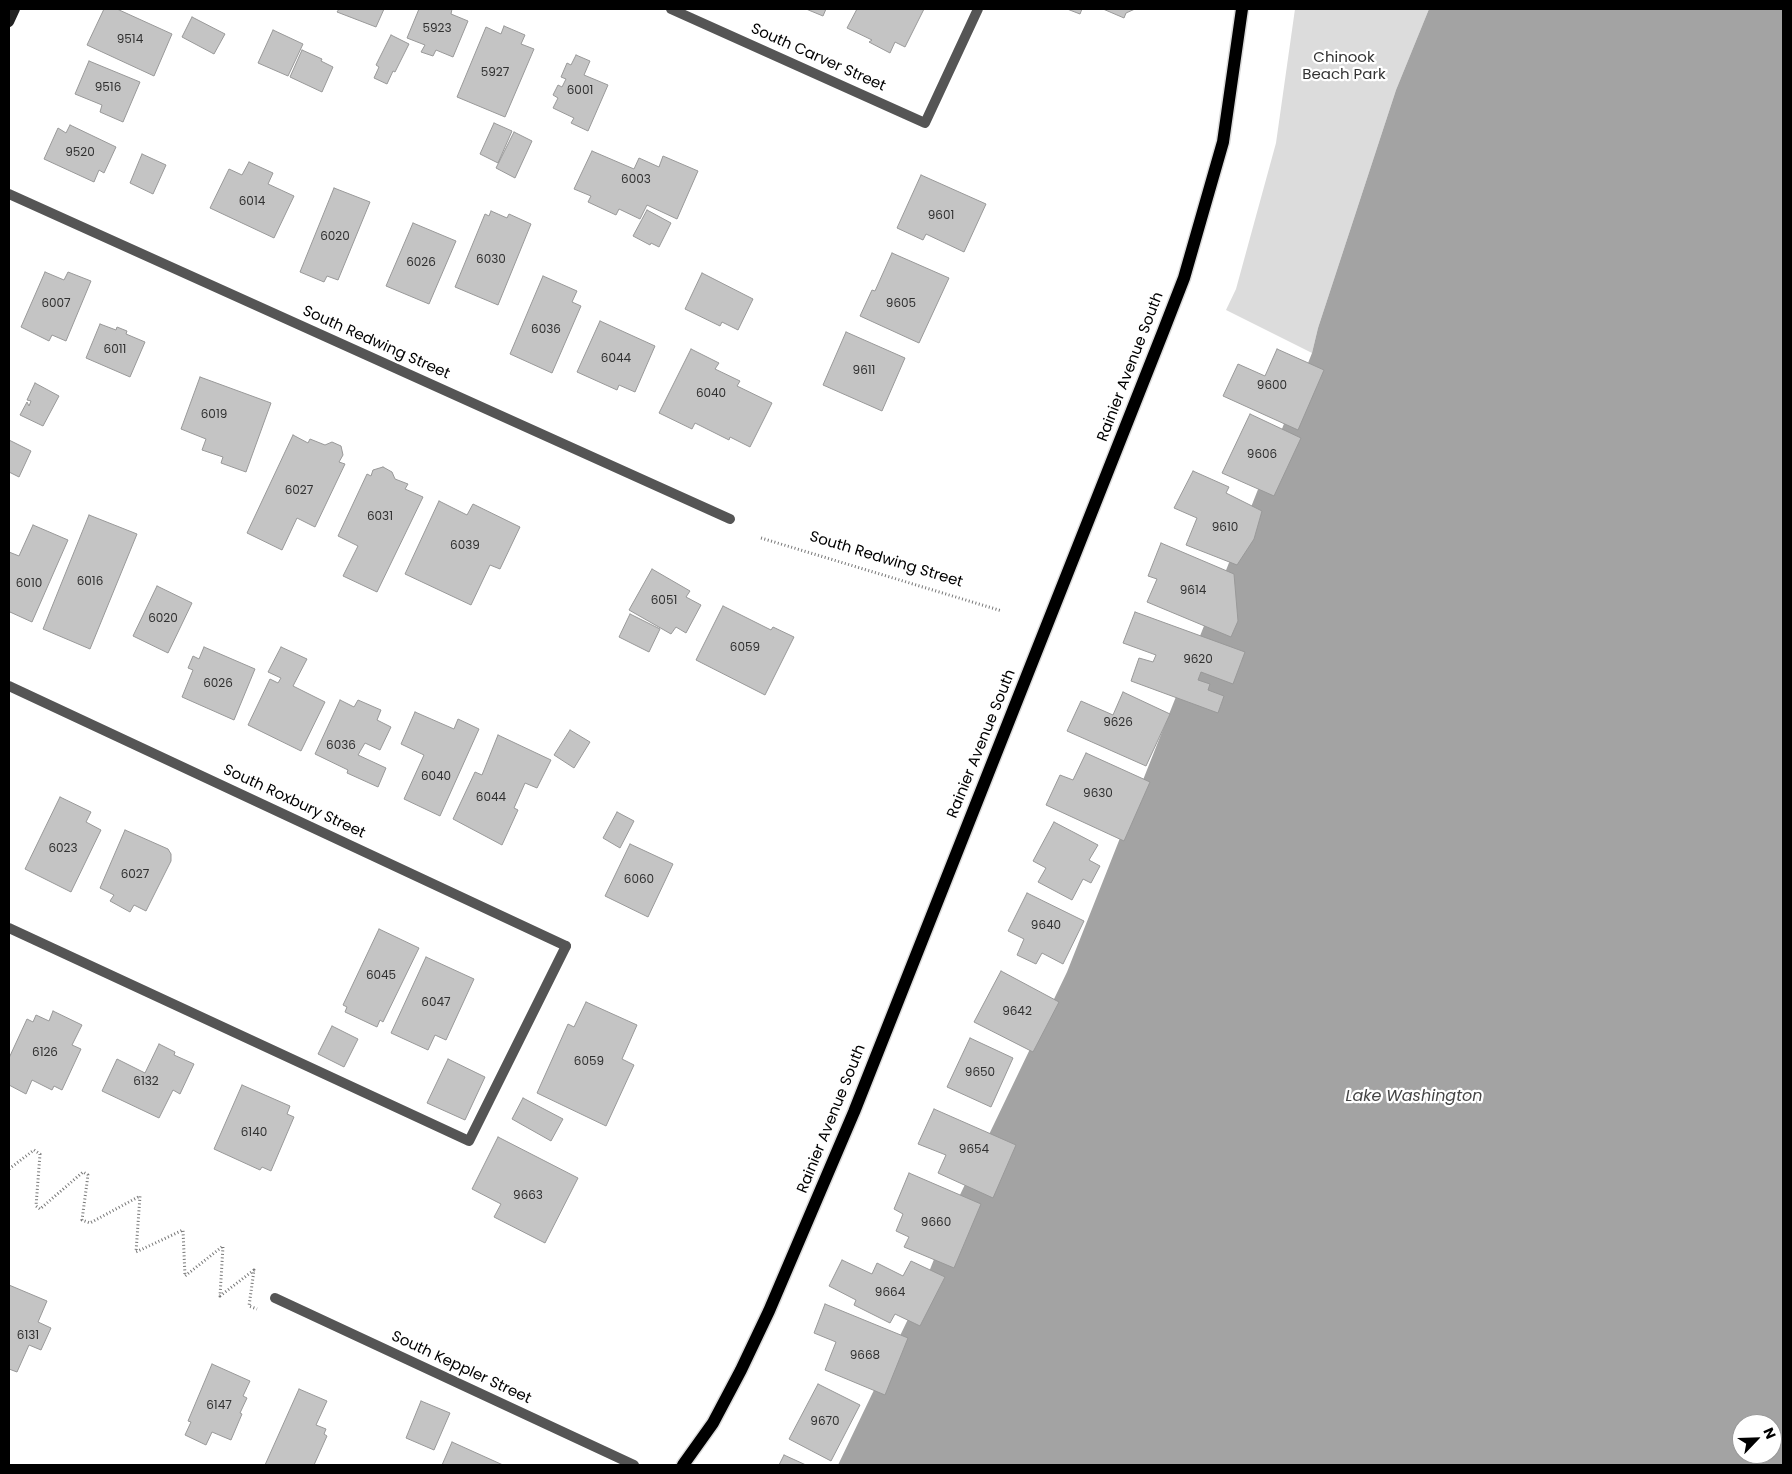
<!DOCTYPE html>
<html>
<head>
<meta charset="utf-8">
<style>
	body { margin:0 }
	#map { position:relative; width:1792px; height:1474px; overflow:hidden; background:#fff; font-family:Poppins,sans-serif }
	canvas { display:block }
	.frame { position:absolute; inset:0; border:10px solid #000; pointer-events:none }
	.north { position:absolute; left:1732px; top:1414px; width:50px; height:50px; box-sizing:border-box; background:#fff; border:1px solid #999; border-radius:50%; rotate:66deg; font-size:14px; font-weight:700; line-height:20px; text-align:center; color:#000 }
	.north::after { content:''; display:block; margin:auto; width:18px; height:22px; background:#000; clip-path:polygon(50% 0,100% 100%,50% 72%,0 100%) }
</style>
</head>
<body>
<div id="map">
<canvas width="1792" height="1474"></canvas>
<div class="frame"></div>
<div class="north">N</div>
</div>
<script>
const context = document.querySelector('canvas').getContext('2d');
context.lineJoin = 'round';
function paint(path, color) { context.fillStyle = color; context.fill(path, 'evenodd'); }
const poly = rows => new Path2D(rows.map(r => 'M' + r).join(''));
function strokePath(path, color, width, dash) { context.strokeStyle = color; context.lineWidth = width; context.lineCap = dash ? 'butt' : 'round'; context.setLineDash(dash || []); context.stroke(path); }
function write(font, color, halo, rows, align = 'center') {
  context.font = font + ' Poppins,sans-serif'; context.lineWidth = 4.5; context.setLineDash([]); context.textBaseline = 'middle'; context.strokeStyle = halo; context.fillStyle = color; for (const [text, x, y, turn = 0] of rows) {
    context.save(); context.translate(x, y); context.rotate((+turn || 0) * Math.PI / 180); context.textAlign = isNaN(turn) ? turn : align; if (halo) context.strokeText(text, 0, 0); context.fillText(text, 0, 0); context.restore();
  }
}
const green = poly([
	[1295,9,1429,9,1396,90,1318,328,1312,353,1226,310,1236,289,1276,143]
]);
const water = poly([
	[1429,9,1783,9,1783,1465,838,1465,921,1292,958,1199,1067,972,1312,353,1318,328,1396,90],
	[1742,1424,1772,1424,1772,1454,1742,1454]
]);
const building = poly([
	[104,9,117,9,172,34,154,76,87,45,104,9],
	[339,9,384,9,376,27,337,12,339,9],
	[419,9,452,9,451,14,468,21,453,57,436,50,433,56,421,52,425,45,407,38,419,9],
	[806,9,826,9,823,16,806,9],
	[857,9,924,9,905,47,895,42,890,53,869,42,872,40,847,28,857,9],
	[1067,9,1082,9,1080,14,1067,9],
	[1103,9,1135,9,1126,13,1124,18,1103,9],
	[192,17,225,34,214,54,182,37,192,17],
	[504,26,525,35,521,44,534,49,505,117,457,97,486,27,501,34,504,26],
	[273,30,303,44,288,76,258,63,273,30],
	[391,35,409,44,395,72,393,71,387,84,374,78,379,67,376,65,391,35],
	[302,50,322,59,321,61,333,67,322,92,290,77,302,50],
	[576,55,590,61,584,75,608,85,588,131,571,123,574,118,553,108,558,98,553,95,558,85,562,87,566,79,561,77,567,63,571,65,576,55],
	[89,61,140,82,123,122,100,112,102,105,75,94,89,61],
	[494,123,512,131,498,163,480,154,494,123],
	[70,125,116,147,104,173,99,170,94,182,44,159,58,128,66,133,70,125],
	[514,132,532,141,515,178,496,168,514,132],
	[592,151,634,169,639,158,659,167,663,156,698,171,677,219,647,205,640,219,619,209,616,215,588,202,591,196,574,189,592,151],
	[142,154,166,165,153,194,130,183,142,154],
	[249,162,273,173,268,184,294,196,274,238,210,208,229,169,242,175,249,162],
	[921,175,986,204,964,252,926,234,923,240,897,228,921,175],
	[334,188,370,202,338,280,327,276,324,282,300,272,334,188],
	[647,210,671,223,659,247,651,243,650,245,633,236,647,210],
	[491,211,507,218,509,214,531,224,498,305,455,287,485,214,489,216,491,211],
	[413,223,456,241,429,304,386,286,413,223],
	[892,253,949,278,919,343,860,316,872,290,875,291,892,253],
	[45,272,64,280,68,272,91,281,66,341,52,335,49,341,21,327,45,272],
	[702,273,753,299,738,330,722,322,720,326,685,309,702,273],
	[543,276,577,291,572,302,581,306,552,373,510,354,543,276],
	[600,321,655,346,635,392,619,385,617,390,577,372,600,321],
	[100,324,116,330,117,327,127,331,126,334,145,342,130,377,86,358,100,324],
	[846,332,905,358,882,411,823,385,846,332],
	[691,349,719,363,715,369,740,381,737,386,772,403,750,447,730,437,729,440,695,423,692,429,659,413,691,349],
	[1277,349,1324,370,1298,430,1223,396,1238,364,1265,376,1277,349],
	[200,377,271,403,246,472,221,463,223,457,202,450,206,439,181,429,200,377],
	[35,383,59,396,43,426,20,415,27,402,29,406,31,401,27,400,35,383],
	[1250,414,1301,438,1274,496,1222,473,1250,414],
	[293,435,308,443,310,439,325,445,332,442,341,446,343,455,339,462,345,464,315,527,297,518,282,550,247,533,293,435],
	[9,440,31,451,19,477,9,472,9,440],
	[383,467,392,472,395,479,408,484,405,489,423,497,377,592,343,576,358,546,338,536,367,474,371,476,373,470,383,467],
	[1193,471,1229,487,1226,493,1262,511,1254,539,1237,565,1186,545,1197,518,1174,508,1193,471],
	[439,501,467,515,473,504,520,527,500,569,490,565,471,605,405,574,439,501],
	[89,515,137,534,90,649,43,629,89,515],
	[33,525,68,540,32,622,10,612,9,614,9,552,19,556,33,525],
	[1161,543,1234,574,1238,621,1231,637,1147,602,1157,579,1148,576,1161,543],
	[652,569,690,591,686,597,701,605,686,633,676,627,671,634,629,610,652,569],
	[157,586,192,603,168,653,133,636,157,586],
	[723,606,771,630,773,627,794,637,765,695,696,660,723,606],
	[1135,612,1245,652,1233,684,1201,672,1198,680,1210,684,1208,690,1224,696,1218,713,1131,681,1139,658,1153,662,1156,655,1123,643,1135,612],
	[630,614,660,629,649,652,619,637,630,614],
	[204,647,255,669,234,720,182,697,193,670,188,668,193,656,199,659,204,647],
	[281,647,307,659,293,686,325,702,301,751,248,725,270,679,278,683,281,678,268,672,281,647],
	[1123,692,1170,714,1146,766,1067,731,1081,701,1113,715,1123,692],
	[340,700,354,707,358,700,381,710,377,720,391,727,380,750,365,743,358,755,386,768,378,787,347,773,348,770,315,754,340,700],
	[415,712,454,729,458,719,479,729,440,816,404,799,424,755,401,744,415,712],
	[570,730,590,742,574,768,554,755,570,730],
	[498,735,551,760,537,788,525,783,514,808,518,810,502,845,453,819,475,772,482,775,498,735],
	[1086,753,1150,782,1124,841,1046,805,1060,775,1073,780,1086,753],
	[60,797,91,812,86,822,101,830,71,892,25,869,60,797],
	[617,812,634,821,620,848,603,838,617,812],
	[1054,822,1098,845,1089,860,1100,866,1091,883,1083,879,1072,900,1038,882,1046,868,1033,861,1054,822],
	[125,830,168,849,171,854,171,861,146,911,134,905,130,912,110,901,114,895,100,888,125,830],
	[630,844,673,864,648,917,605,896,630,844],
	[1027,893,1084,921,1063,964,1042,953,1036,964,1017,955,1024,939,1008,931,1027,893],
	[379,929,419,948,383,1022,380,1020,377,1027,345,1012,347,1007,343,1005,379,929],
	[426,957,474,979,446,1040,435,1035,428,1050,391,1033,426,957],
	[1001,971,1059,1002,1033,1052,974,1022,1001,971],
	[586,1002,637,1025,622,1059,634,1065,606,1126,537,1093,568,1024,574,1027,586,1002],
	[53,1011,82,1025,72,1045,81,1049,62,1090,54,1086,52,1090,32,1080,26,1094,9,1085,9,1058,27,1019,33,1022,36,1015,49,1021,53,1011],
	[332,1026,358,1039,344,1067,318,1054,332,1026],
	[970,1038,1013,1058,991,1107,947,1087,970,1038],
	[159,1044,175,1052,174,1055,194,1064,180,1094,173,1090,159,1118,102,1091,117,1059,145,1073,159,1044],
	[448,1059,485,1077,465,1120,427,1103,448,1059],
	[242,1085,290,1106,287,1114,294,1117,271,1171,262,1167,260,1170,214,1149,242,1085],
	[523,1098,563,1119,551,1141,512,1119,523,1098],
	[934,1109,1016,1145,993,1198,938,1173,946,1155,918,1144,934,1109],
	[498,1137,578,1178,545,1243,494,1217,501,1204,472,1189,498,1137],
	[909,1173,981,1204,954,1268,904,1247,909,1237,896,1231,903,1214,894,1209,909,1173],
	[842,1260,872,1274,877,1263,903,1276,911,1261,945,1277,920,1326,895,1314,890,1323,854,1305,856,1300,829,1286,842,1260],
	[9,1285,47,1301,38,1322,51,1328,41,1350,29,1345,17,1372,9,1369,9,1285],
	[825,1304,908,1338,885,1395,825,1370,836,1342,814,1333,825,1304],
	[212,1364,250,1381,243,1396,247,1398,240,1413,242,1414,231,1440,212,1432,206,1445,185,1435,191,1422,188,1421,212,1364],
	[818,1384,860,1405,831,1461,789,1439,818,1384],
	[299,1389,327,1401,316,1425,326,1429,324,1434,327,1436,314,1465,265,1465,299,1389],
	[421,1401,450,1413,434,1450,406,1438,421,1401],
	[452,1442,503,1465,442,1465,452,1442],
	[784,1455,806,1465,779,1465,784,1455]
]);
const path = poly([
	[761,538,1002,611],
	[9,1169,34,1150,40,1154,36,1206,40,1209,83,1172,88,1175,82,1220,90,1223,140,1196,136,1252,183,1230,185,1276,223,1246,220,1296,254,1270,249,1306,257,1309]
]);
const lane = poly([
	[9,928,469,1141,566,946]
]);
const street = poly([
	[671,9,925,123,978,9],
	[9,194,730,519],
	[9,686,566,946],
	[275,1298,634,1465]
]);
const secondary = poly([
	[9,22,15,9]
]);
const primary = poly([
	[683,1465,713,1423,741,1370,769,1311,854,1112,1163,332,1184,278,1223,142,1242,9]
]);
const numberNames = [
	["5923",437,29],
	["9514",130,40],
	["5927",495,73],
	["9516",108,88],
	["6001",580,91],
	["9520",80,153],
	["6003",636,180],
	["6014",252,202],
	["9601",941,216],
	["6020",335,237],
	["6030",491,260],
	["6026",421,263],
	["6007",56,304],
	["9605",901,304],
	["6036",546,330],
	["6011",115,350],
	["6044",616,359],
	["9611",864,371],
	["9600",1272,386],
	["6040",711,394],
	["6019",214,415],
	["9606",1262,455],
	["6027",299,491],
	["6031",380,517],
	["9610",1225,528],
	["6039",465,546],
	["6016",90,582],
	["6010",29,584],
	["9614",1193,591],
	["6051",664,601],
	["6020",163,619],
	["6059",745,648],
	["9620",1198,660],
	["6026",218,684],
	["9626",1118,723],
	["6036",341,746],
	["6040",436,777],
	["9630",1098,794],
	["6044",491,798],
	["6023",63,849],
	["6027",135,875],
	["6060",639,880],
	["9640",1046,926],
	["6045",381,976],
	["6047",436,1003],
	["9642",1017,1012],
	["6126",45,1053],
	["6059",589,1062],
	["9650",980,1073],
	["6132",146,1082],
	["6140",254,1133],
	["9654",974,1150],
	["9663",528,1196],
	["9660",936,1223],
	["9664",890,1293],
	["6131",28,1336],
	["9668",865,1356],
	["6147",219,1406],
	["9670",825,1422]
];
const streetNames = [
	["South Carver Street",818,58,24],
	["South Redwing Street",376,343,24],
	["Rainier Avenue South",1131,367,-69],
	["South Redwing Street",886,560,17],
	["Rainier Avenue South",982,744,-68],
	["South Roxbury Street",294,802,25],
	["Rainier Avenue South",832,1119,-68],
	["South Keppler Street",461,1368,25]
];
const parkNames = [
	["Chinook",1344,58],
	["Beach Park",1344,75]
];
const waterNames = [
	["Lake Washington",1414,1097]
];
paint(green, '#dcdcdc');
paint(water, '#a3a3a3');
paint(building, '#c4c4c4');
strokePath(building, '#999', 1);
strokePath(primary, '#dbdbdb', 15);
strokePath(path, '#777', 3, [1, 2.5]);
strokePath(lane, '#555', 10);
strokePath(street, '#555', 10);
strokePath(secondary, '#222', 10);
strokePath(primary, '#000', 12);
write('12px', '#313131', null, numberNames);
write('15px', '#000', '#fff', streetNames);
write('15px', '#333', '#fff', parkNames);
write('italic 16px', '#444', '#fff', waterNames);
</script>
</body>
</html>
